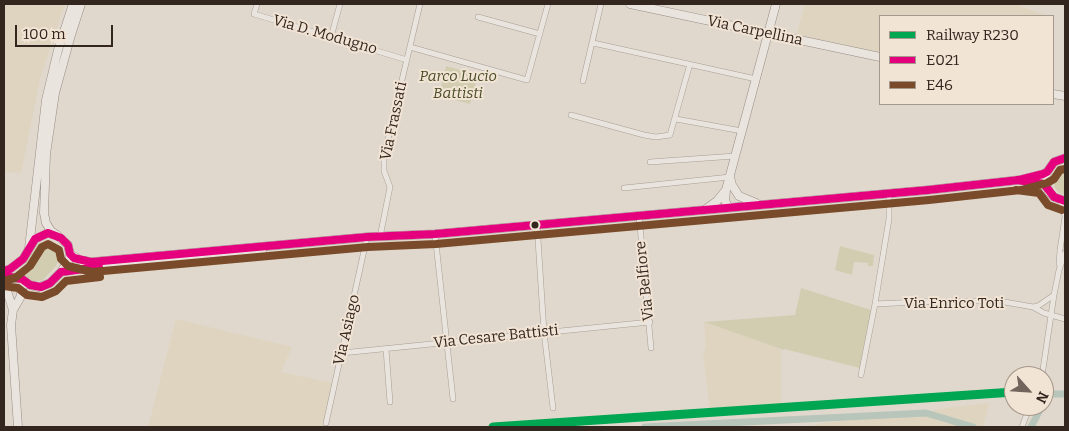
<!DOCTYPE html>
<html>
<head>
<meta charset="utf-8">
<style>
	body { margin:0 }
	#map { position:relative; width:1069px; height:431px; overflow:hidden; background:#e1d8cd; font-family:Bitter,serif }
	canvas { display:block }
	.frame { position:absolute; inset:0; border:5px solid #33261f; pointer-events:none }
	.legend { position:absolute; left:879px; top:15px; width:175px; height:90px; box-sizing:border-box; background:#f1e4d4; border:1px solid #a5988c; margin:0; padding:6px 9px; list-style:none; font-size:15px; color:#33261f }
	.legend li { display:flex; align-items:center; gap:10px; height:25px }
	.legend b { width:25px; border:1px solid #a5988c }
	.north { position:absolute; left:1004px; top:366px; width:50px; height:50px; box-sizing:border-box; background:#f1e4d4; border:1px solid #a5988c; border-radius:50%; rotate:116deg; font-size:14px; font-weight:700; line-height:20px; text-align:center; color:#33261f }
	.north::after { content:''; display:block; margin:auto; width:18px; height:22px; background:#70645c; clip-path:polygon(50% 0,100% 100%,50% 72%,0 100%) }
	.scale { position:absolute; left:15px; top:25px; width:98px; height:22px; box-sizing:border-box; border:2px solid #33261f; border-top:0; padding-left:6px; font-size:15px; line-height:18px; white-space:nowrap; color:#33261f; -webkit-text-stroke:4px #f1e4d4; paint-order:stroke }
</style>
</head>
<body>
<div id="map">
<canvas width="1069" height="431"></canvas>
<div class="frame"></div>
<ul class="legend">
<li><b style="height:6px;background:#00a651"></b>Railway R230</li>
<li><b style="height:6px;background:#e5007d"></b>E021</li>
<li><b style="height:6px;background:#7a4b2a"></b>E46</li>
</ul>
<div class="north">N</div>
<div class="scale">100 m</div>
</div>
<script>
const context = document.querySelector('canvas').getContext('2d');
context.lineJoin = 'round';
function paint(path, color) { context.fillStyle = color; context.fill(path, 'evenodd'); }
const poly = rows => new Path2D(rows.map(r => 'M' + r).join(''));
function strokePath(path, color, width, dash) { context.strokeStyle = color; context.lineWidth = width; context.lineCap = dash ? 'butt' : 'round'; context.setLineDash(dash || []); context.stroke(path); }
function write(font, color, halo, rows, align = 'center') {
  context.font = font + ' Bitter,serif'; context.lineWidth = 4; context.setLineDash([]); context.textBaseline = 'middle'; context.strokeStyle = halo; context.fillStyle = color; for (const [text, x, y, turn = 0] of rows) {
    context.save(); context.translate(x, y); context.rotate((+turn || 0) * Math.PI / 180); context.textAlign = isNaN(turn) ? turn : align; if (halo) context.strokeText(text, 0, 0); context.fillText(text, 0, 0); context.restore();
  }
}
const farmland = poly([
	[4,4,65,4,40,79,21,173,4,172],
	[805,4,1019,4,1019,6,1049,16,880,16,880,54,796,36],
	[176,319,292,347,281,372,333,383,324,427,148,427],
	[704,322,781,349,781,405,710,410,703,352,706,349],
	[989,403,983,427,811,427,817,424,859,419,916,416,939,409]
]);
const green = poly([
	[446,66,478,75,470,104,439,96],
	[1065,167,1065,195,1058,192,1055,188,1053,179,1057,171],
	[41,242,50,242,56,245,60,252,60,257,56,266,43,280,32,282,25,277,24,267,30,253,36,244],
	[840,246,874,255,873,266,868,266,868,263,854,262,852,275,835,270],
	[801,288,871,310,864,369,784,349,784,350,704,322,795,315]
]);
const canal = poly([
	[1044,402,1048,394,1065,394],
	[645,427,926,413,973,427],
	[1031,427,1042,406]
]);
const street = poly([
	[257,4,254,14,407,60],
	[478,17,540,34],
	[331,37,340,4],
	[593,43,756,79],
	[410,47,527,80,548,4],
	[583,81,601,4],
	[571,115,644,135,656,137,670,135,690,64],
	[676,119,742,131],
	[650,162,735,156],
	[624,188,730,177],
	[1060,200,1065,216],
	[639,215,651,348],
	[537,224,544,332,553,408],
	[435,234,453,399],
	[380,237,390,187,384,171,384,156,420,4],
	[1059,264,1060,250,1065,217],
	[875,304,942,301,999,301,1033,307,1044,313,1065,319],
	[1033,307,1038,306,1054,295],
	[386,349,390,402],
	[342,353,650,322],
	[861,375,875,304,889,219,889,193],
	[1042,376,1054,295,1059,270,1065,253],
	[326,423,367,237],
	[1022,427,1026,416,1033,406]
]);
const secondary = poly([
	[630,4,880,57],
	[1053,94,1065,96],
	[1047,172,1046,182,1049,192,1054,197,1065,201],
	[730,177,732,185,739,196,756,203],
	[1021,180,1046,186],
	[728,207,725,200,726,190,776,4],
	[706,209,717,201,725,191],
	[57,235,51,231,46,223,44,213,46,154,55,93,71,35,81,4],
	[29,248,46,100,58,50,73,4],
	[70,254,80,260,91,262,367,237,435,234,928,190,1019,180,1043,174,1047,172,1054,162,1065,158],
	[4,271,10,269,23,259,35,239,48,233,57,235,68,245,70,254,69,260,61,272],
	[4,276,22,279,30,285,39,287,50,283,61,272,82,268,262,251],
	[4,288,8,294,13,310],
	[18,427,11,325,13,310,20,298,24,281]
]);
const bus1 = poly([
	[1017,180,1044,184,1054,197,1065,201],
	[4,271,10,269,23,259,35,239,48,233,61,238,68,245,70,254,74,258,91,262,367,237,435,234,928,190,1019,180,1043,174,1047,172,1054,162,1065,158],
	[4,276,22,279,30,285,41,287,50,283,61,272,99,267]
]);
const bus2 = poly([
	[1016,190,1039,193,1048,205,1062,210],
	[7,280,15,278,30,266,42,247,48,244,59,250,61,259,68,266,92,272,368,247,436,244,929,200,1021,190,1047,183,1054,179,1060,170,1065,169],
	[4,286,18,288,27,295,42,297,56,291,66,281,100,277]
]);
const rail1 = poly([
	[493,427,1014,392]
]);
const markers = [
	[535,225,4.5,"#33261f"]
];
const streetNames = [
	["Via Carpellina",755,31,12],
	["Via D. Modugno",325,35,16],
	["Via Frassati",394,121,-78],
	["Via Belfiore",645,281,-96],
	["Via Enrico Toti",954,304],
	["Via Asiago",347,330,-77],
	["Via Cesare Battisti",496,337,-6]
];
const parkNames = [
	["Parco Lucio",458,77],
	["Battisti",458,94]
];
paint(farmland, '#dfd4bf');
paint(green, '#d2cdb1');
strokePath(canal, '#b8c5bb', 7);
strokePath(street, '#a69e96', 6);
strokePath(secondary, '#968d86', 9);
strokePath(street, '#eae4de', 5);
strokePath(secondary, '#eae4de', 8);
strokePath(bus1, '#e5007d', 8);
strokePath(bus2, '#7a4b2a', 8);
strokePath(rail1, '#00a651', 9);
for (const [x, y, r, color] of markers) { const dot = new Path2D(); dot.arc(x, y, r, 0, 2 * Math.PI); context.fillStyle = color; context.fill(dot); strokePath(dot, '#f1e4d4', 2); }
write('15px', '#33261f', '#f1e4d4', streetNames);
write('italic 15px', '#4a4d28', '#f1e4d4', parkNames);
</script>
</body>
</html>
